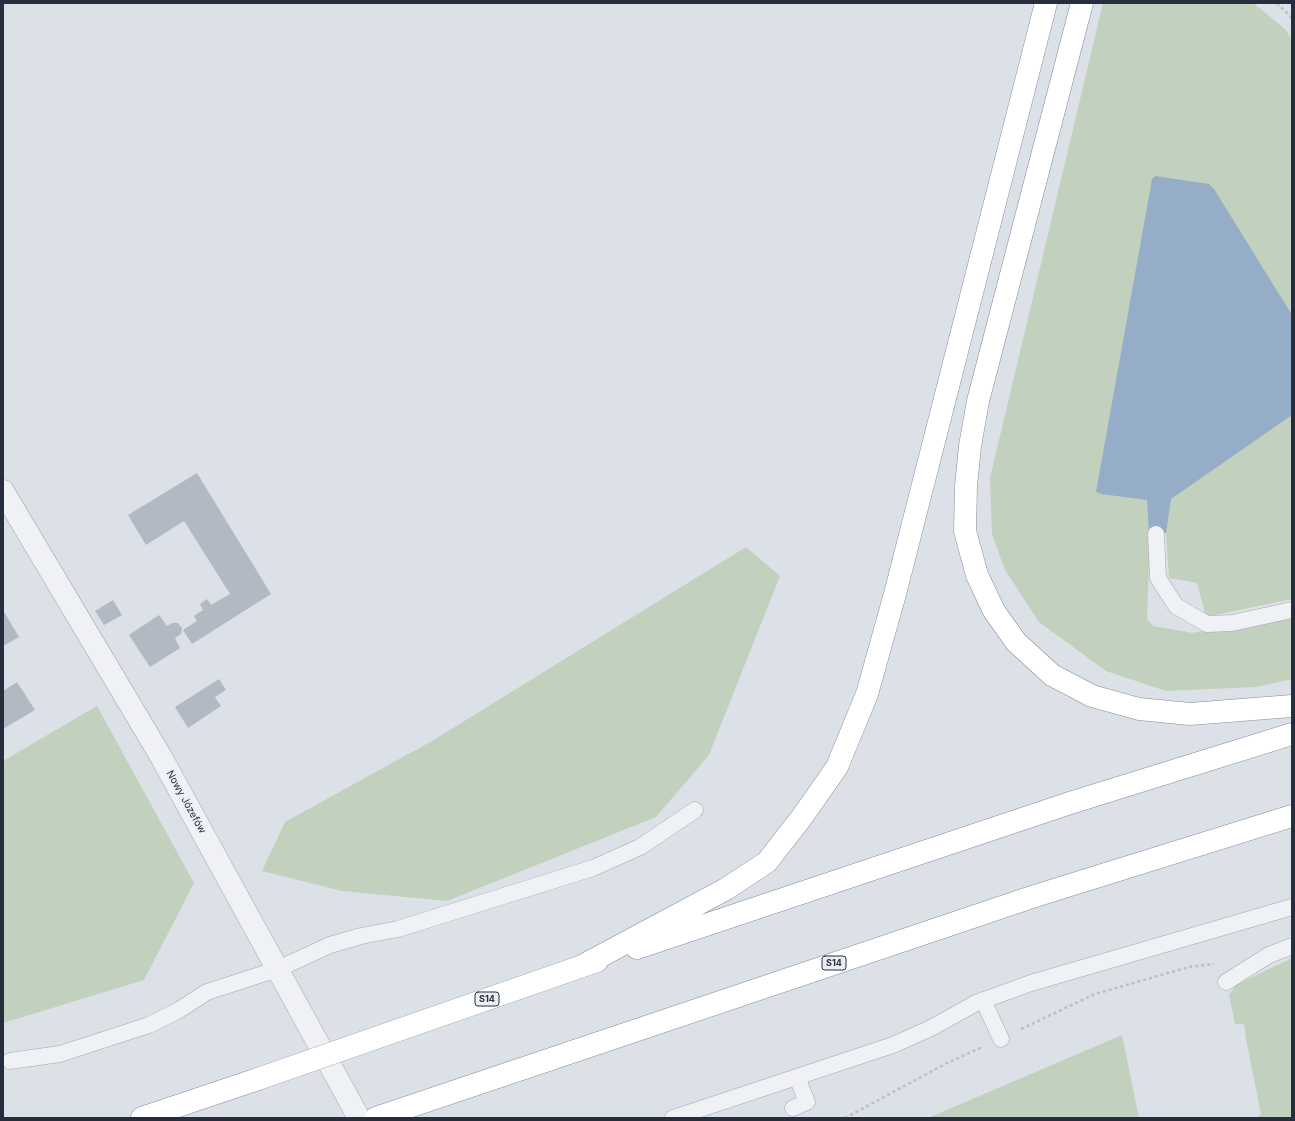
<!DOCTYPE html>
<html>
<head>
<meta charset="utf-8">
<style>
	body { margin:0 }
	#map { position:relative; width:1295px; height:1121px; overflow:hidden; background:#dce0e7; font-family:Inter,sans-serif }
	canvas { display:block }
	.frame { position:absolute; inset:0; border:4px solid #262e3d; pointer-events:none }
</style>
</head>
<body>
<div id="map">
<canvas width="1295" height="1121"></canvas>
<div class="frame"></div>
</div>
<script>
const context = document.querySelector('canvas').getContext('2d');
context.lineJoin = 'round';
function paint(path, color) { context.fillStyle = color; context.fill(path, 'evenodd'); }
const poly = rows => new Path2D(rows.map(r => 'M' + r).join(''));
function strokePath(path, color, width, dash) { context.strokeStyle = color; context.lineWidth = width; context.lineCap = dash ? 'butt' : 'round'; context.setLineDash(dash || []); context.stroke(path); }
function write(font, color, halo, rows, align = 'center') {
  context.font = font + ' Inter,sans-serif'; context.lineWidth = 3; context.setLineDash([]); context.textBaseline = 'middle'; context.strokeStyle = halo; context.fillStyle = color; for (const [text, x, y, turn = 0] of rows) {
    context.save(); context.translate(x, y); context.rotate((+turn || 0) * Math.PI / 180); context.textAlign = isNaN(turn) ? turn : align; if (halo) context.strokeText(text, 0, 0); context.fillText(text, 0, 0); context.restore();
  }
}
const green = poly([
	[1103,3,1253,3,1285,29,1292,40,1292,599,1206,617,1197,583,1169,578,1166,533,1150,533,1147,619,1153,626,1192,633,1292,615,1292,679,1256,687,1166,691,1106,671,1039,622,1005,570,992,534,990,478],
	[746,547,780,576,709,755,656,817,447,901,342,891,262,871,285,822,432,741],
	[97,706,194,883,144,980,3,1023,3,761],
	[1292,958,1292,1118,1257,1118,1261,1114,1246,1039,1244,1024,1235,1024,1229,995,1236,985],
	[1122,1035,1139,1118,928,1118]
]);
const water = poly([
	[1155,176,1209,184,1214,189,1292,315,1292,415,1171,499,1166,533,1149,533,1147,500,1101,494,1096,492,1152,179]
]);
const building = poly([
	[197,473,271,594,192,644,183,630,197,621,194,616,203,610,200,604,207,599,211,605,230,594,184,521,146,545,128,515],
	[113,600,122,615,104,625,95,611],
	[3,610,19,637,3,646],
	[159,615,167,626,172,623,178,623,182,628,181,634,175,638,180,648,150,667,129,635],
	[219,679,226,690,215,697,221,706,188,728,175,707],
	[17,682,35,710,3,729,3,691]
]);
const path = poly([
	[1277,3,1292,18],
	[1021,1029,1095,994,1189,967,1214,964],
	[845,1118,947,1063,982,1047]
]);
const service = poly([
	[1156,534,1158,578,1176,606,1207,624,1232,623,1292,610],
	[1226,982,1269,955,1292,946],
	[983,1000,1001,1039],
	[10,1061,60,1054,149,1025,179,1010,207,992,278,969,330,945,361,936,398,929,593,868,640,847,695,810],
	[793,1108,807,1102,797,1077],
	[673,1118,893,1045,931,1028,976,1003,1031,983,1292,907]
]);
const minor = poly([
	[3,491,160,755,359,1118]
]);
const motorway = poly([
	[1082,3,978,401,970,446,966,486,965,531,977,575,994,611,1016,642,1052,675,1092,696,1139,709,1190,714,1292,706],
	[637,948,1070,803,1292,734],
	[584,965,726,889,767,862,802,817,837,767,867,694,895,594,1046,3],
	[390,1033,597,961],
	[142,1118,258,1079],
	[376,1118,1035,896,1292,816]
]);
const motorwayBridge = poly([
	[258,1079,390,1033]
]);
const shields = [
	[834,963,24],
	[487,999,24]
];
const shieldNames = [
	["S14",834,963],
	["S14",487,999]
];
const streetNames = [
	["Nowy Józefów",186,802,61]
];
paint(green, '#c2d1bd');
paint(water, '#96adc8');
paint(building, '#b3b9c3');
strokePath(service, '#a2a7b1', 17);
strokePath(minor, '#a2a7b1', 23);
strokePath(motorway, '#838d9d', 23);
strokePath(path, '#bbbec5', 2.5, [3, 3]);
strokePath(service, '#eff1f5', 16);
strokePath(minor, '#eff1f5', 22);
strokePath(motorway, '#fff', 22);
strokePath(motorwayBridge, '#838d9d', 23, []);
strokePath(motorwayBridge, '#fff', 22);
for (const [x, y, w] of shields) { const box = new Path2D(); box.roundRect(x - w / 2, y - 7, w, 14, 3); context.fillStyle = '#ebeff4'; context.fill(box); strokePath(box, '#262e3d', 1); }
write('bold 9px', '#262e3d', null, shieldNames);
write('10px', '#262e3d', '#ebeff4', streetNames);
</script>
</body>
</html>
